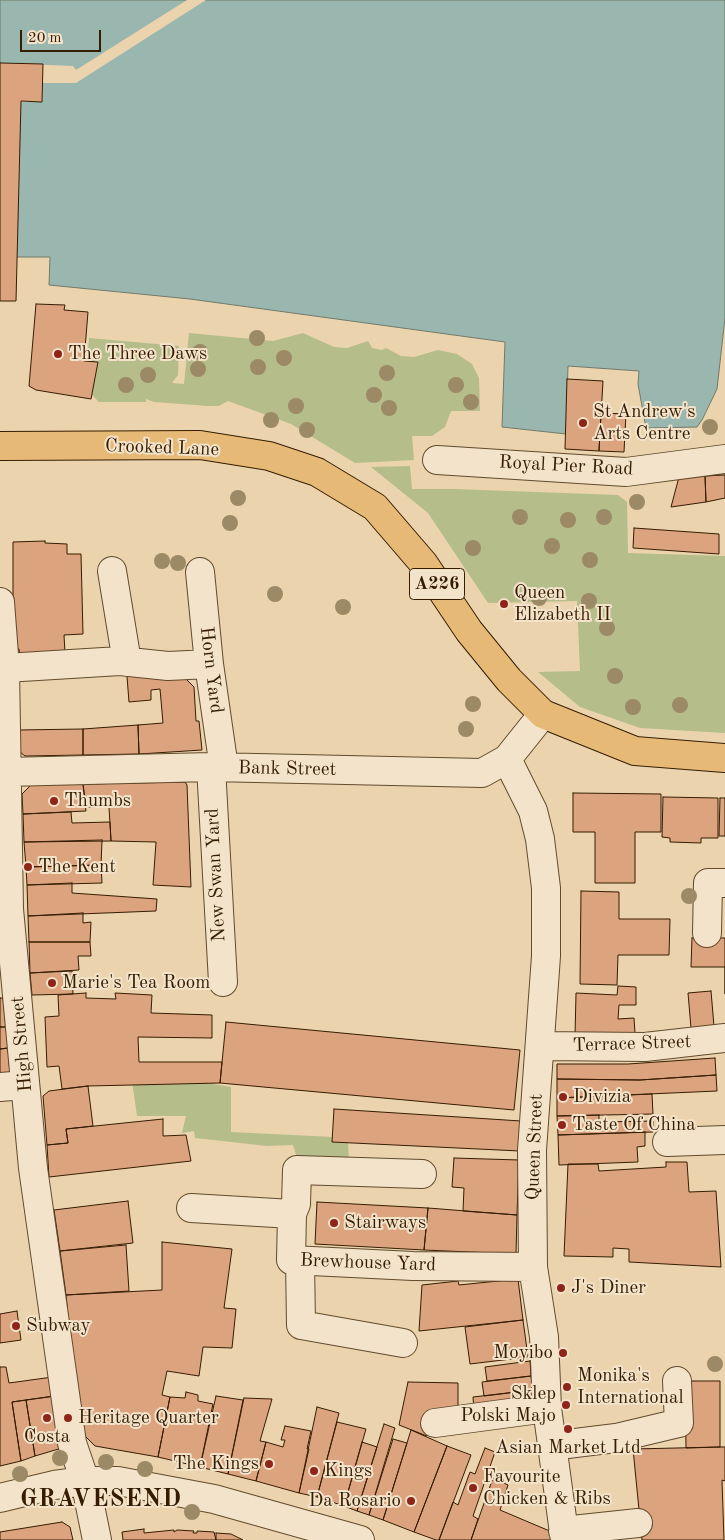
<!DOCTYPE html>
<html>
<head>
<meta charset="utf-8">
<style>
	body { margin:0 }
	#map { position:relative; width:725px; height:1540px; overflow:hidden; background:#ebd4ad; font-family:"Old Standard TT",serif }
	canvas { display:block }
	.scale { position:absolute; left:20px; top:30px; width:81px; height:22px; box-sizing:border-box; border:2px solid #351c01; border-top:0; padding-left:6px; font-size:15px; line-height:18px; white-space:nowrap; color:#351c01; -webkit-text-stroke:4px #f2e3ca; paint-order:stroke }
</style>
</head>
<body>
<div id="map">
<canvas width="725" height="1540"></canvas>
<div class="scale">20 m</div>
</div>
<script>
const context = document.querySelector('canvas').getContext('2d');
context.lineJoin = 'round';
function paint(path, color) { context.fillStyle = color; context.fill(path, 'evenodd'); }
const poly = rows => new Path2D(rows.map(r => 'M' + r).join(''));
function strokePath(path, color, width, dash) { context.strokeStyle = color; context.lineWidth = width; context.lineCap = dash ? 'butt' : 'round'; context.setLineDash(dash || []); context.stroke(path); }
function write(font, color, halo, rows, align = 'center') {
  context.font = font + ' "Old Standard TT",serif'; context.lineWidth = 4; context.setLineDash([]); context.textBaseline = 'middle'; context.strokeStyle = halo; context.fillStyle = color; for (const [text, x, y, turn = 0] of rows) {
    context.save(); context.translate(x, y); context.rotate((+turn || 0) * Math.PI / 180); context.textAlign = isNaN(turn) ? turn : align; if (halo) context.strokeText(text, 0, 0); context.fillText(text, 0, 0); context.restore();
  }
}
const green = poly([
	[189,333,273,341,303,333,334,347,347,348,368,341,372,348,382,350,386,348,401,356,414,357,438,350,457,354,472,364,479,378,480,411,451,411,445,427,432,436,412,436,414,460,355,463,291,424,228,401,219,406,208,406,154,402,146,399,146,402,99,402,92,395,87,361,89,338,179,346,178,375,172,383,184,384],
	[410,466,412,489,455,489,618,495,627,502,628,553,725,556,725,733,640,728,580,707,538,672,580,671,577,601,488,603,428,513,371,467],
	[132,1081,201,1082,231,1087,231,1132,333,1137,348,1143,349,1161,297,1158,293,1145,267,1146,195,1138,194,1131,182,1133,186,1116,137,1116]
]);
const water = poly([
	[0,0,725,0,725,318,717,389,702,420,697,427,646,428,638,384,639,371,568,366,566,434,502,427,505,342,190,299,49,285,50,257,0,257,0,0]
]);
const pier = poly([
	[187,0,206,0,76,83,43,83,42,102,21,102,0,260,0,63,73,66,76,70]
]);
const building = poly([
	[0,63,43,64,42,102,21,101,16,301,0,301,0,63],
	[36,304,65,305,64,310,88,312,84,361,98,362,91,399,36,390,29,386,36,304],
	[567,379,603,381,599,451,565,449,567,379],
	[601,413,626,414,624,452,599,451,601,413],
	[725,475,725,498,706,502,705,476,725,475],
	[705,476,706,502,671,507,679,477,705,476],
	[634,528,719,534,719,554,633,548,634,528],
	[45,541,45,543,67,544,67,554,81,554,83,634,64,635,65,653,20,658,19,649,15,650,13,608,13,542,45,541],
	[126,664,184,677,194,687,196,721,199,721,202,750,139,754,138,725,163,723,160,689,151,690,151,700,129,702,126,664],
	[138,725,139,754,83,755,83,729,138,725],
	[83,729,83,755,25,756,20,752,18,730,83,729],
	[185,782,187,785,191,887,153,885,156,842,111,841,109,807,86,807,83,784,185,782],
	[83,784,86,811,23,814,22,794,31,785,83,784],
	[573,793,661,794,661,832,635,832,635,883,595,883,595,832,573,832,573,793],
	[663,797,718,798,718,838,701,838,701,843,670,842,670,838,662,837,663,797],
	[720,798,725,798,725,836,719,836,720,798],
	[71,812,72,823,110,822,111,841,24,842,23,814,71,812],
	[102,840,101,865,26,867,24,842,102,840],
	[101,865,102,883,27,885,26,867,101,865],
	[72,883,72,893,157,899,156,911,28,916,27,885,72,883],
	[581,891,619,892,619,919,670,919,669,955,618,955,617,985,580,984,581,891],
	[83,913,83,923,91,922,90,942,29,942,28,916,83,913],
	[692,938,725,938,725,994,725,967,691,967,692,938],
	[29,942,90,942,91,956,78,956,79,970,30,973,29,942],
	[72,971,73,994,32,995,30,973,72,971],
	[618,986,636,987,636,1005,619,1005,618,1019,634,1018,635,1033,618,1035,575,1036,576,993,617,995,618,986],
	[711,991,714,1026,691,1028,688,993,711,991],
	[86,993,86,998,116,999,115,993,152,995,151,1013,212,1015,212,1038,138,1037,139,1062,222,1062,220,1083,88,1086,62,1089,59,1066,47,1067,45,1017,59,1016,58,995,86,993],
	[0,998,3,998,6,1027,0,1027,0,998],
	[226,1022,520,1050,514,1110,220,1083,226,1022],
	[0,1027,6,1027,8,1048,0,1049,0,1027],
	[8,1048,10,1075,0,1076,0,1049,8,1048],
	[715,1058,716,1075,640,1080,557,1079,557,1064,628,1064,715,1058],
	[716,1075,717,1091,557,1098,557,1079,640,1080,716,1075],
	[88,1086,93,1126,66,1129,68,1143,47,1145,43,1096,49,1091,88,1086],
	[652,1094,653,1114,557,1116,557,1098,652,1094],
	[334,1109,521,1121,520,1151,332,1142,334,1109],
	[599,1115,599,1122,653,1121,653,1132,558,1135,557,1116,599,1115],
	[163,1119,163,1136,186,1135,191,1161,49,1177,47,1145,68,1143,66,1129,163,1119],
	[645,1132,645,1146,637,1147,638,1162,559,1165,558,1135,645,1132],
	[454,1158,519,1160,517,1215,463,1211,464,1188,452,1187,454,1158],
	[666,1162,687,1162,689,1192,716,1191,721,1267,629,1262,629,1249,613,1248,613,1257,564,1256,568,1164,598,1164,599,1171,666,1167,666,1162],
	[128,1201,133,1243,60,1251,54,1210,128,1201],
	[317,1202,428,1208,424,1250,315,1244,317,1202],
	[428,1208,517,1215,516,1254,424,1250,428,1208],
	[162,1242,232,1249,224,1308,236,1309,232,1348,203,1347,199,1376,167,1371,162,1395,170,1397,158,1457,95,1446,79,1430,66,1295,162,1290,162,1242],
	[126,1245,129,1291,66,1295,60,1251,126,1245],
	[518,1279,523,1320,419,1331,422,1285,458,1281,459,1285,518,1279],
	[17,1311,21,1340,0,1343,0,1314,17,1311],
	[523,1320,528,1357,470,1364,465,1327,523,1320],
	[530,1361,531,1376,487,1381,485,1367,530,1361],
	[0,1367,6,1367,9,1383,60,1376,62,1395,12,1402,21,1461,0,1466,0,1367],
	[531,1376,533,1390,484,1396,482,1382,531,1376],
	[685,1381,720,1381,720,1447,686,1448,685,1381],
	[408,1382,458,1383,458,1410,431,1410,427,1436,399,1425,408,1382],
	[533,1390,532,1404,474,1411,473,1397,533,1390],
	[186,1392,198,1395,198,1401,213,1404,200,1467,158,1457,170,1397,185,1398,186,1392],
	[62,1395,62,1448,35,1456,26,1400,62,1395],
	[216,1396,243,1400,228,1474,200,1467,216,1396],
	[244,1398,272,1399,260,1441,266,1442,256,1481,228,1474,244,1398],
	[26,1400,35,1456,21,1461,12,1402,26,1400],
	[317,1407,339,1413,317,1497,299,1493,317,1407],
	[337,1422,366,1429,344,1506,317,1497,337,1422],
	[384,1424,395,1428,369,1515,357,1511,384,1424],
	[285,1426,311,1431,307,1449,309,1449,299,1493,256,1481,266,1442,283,1447,285,1440,281,1440,285,1426],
	[411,1430,447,1446,414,1532,383,1520,411,1430],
	[393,1439,407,1443,383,1520,369,1515,393,1439],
	[362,1442,377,1447,357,1511,344,1506,362,1442],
	[447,1446,471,1455,439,1540,436,1540,414,1532,447,1446],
	[720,1447,725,1447,725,1481,722,1480,724,1540,642,1540,633,1449,720,1447],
	[485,1448,495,1452,473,1516,478,1519,471,1540,439,1540,453,1502,458,1505,470,1472,475,1474,485,1448],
	[493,1478,508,1485,500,1510,552,1532,552,1540,471,1540,493,1478],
	[62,1522,70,1527,73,1540,0,1540,0,1532,62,1522],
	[144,1529,144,1533,174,1530,174,1532,177,1530,194,1531,193,1533,197,1533,197,1531,214,1532,216,1540,123,1540,122,1532,144,1529],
	[216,1533,231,1534,243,1540,216,1540,216,1533]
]);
const minor = poly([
	[437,460,626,472,725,459],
	[112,571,127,662],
	[200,572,209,664,224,768],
	[0,602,5,668,9,909,33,1168,72,1443,85,1481,97,1540],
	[5,668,120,661,168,666,209,664],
	[507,759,533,811,540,839,546,888,546,956,532,1150,533,1267,544,1337,547,1408,565,1540],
	[211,767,223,982],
	[6,772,211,767,482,773,507,759,543,714],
	[707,933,708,883,725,883],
	[540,1046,645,1047,725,1038],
	[0,1087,25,1085],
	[667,1142,725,1140],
	[191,1208,292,1214,291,1260,413,1266,533,1267],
	[292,1214,296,1204,297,1170,422,1174],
	[300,1260,301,1325,403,1343],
	[435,1423,547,1408],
	[551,1446,616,1438,679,1423,677,1381],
	[0,1498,54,1485,85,1481,118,1481,214,1499,360,1540],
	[563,1531,638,1523]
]);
const major = poly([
	[0,446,200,445,269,456,317,472,375,507,424,564,469,631,509,680,543,714,635,751,725,758]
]);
const trees = [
	[257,338],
	[200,352],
	[284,358],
	[258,367],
	[198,369],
	[387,373],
	[148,375],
	[126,385],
	[456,385],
	[374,395],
	[471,402],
	[296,406],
	[389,408],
	[271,420],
	[710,427],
	[307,430],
	[238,498],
	[637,502],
	[520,517],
	[604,517],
	[568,520],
	[230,523],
	[552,546],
	[473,548],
	[590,560],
	[162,561],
	[178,563],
	[275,594],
	[539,598],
	[589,601],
	[343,607],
	[607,628],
	[615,676],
	[473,704],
	[680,705],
	[633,707],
	[466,729],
	[689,896],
	[715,1364],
	[60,1458],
	[106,1462],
	[145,1469],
	[20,1474],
	[192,1512]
];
const markers = [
	[58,354,5,"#8f2418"],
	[583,423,5,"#8f2418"],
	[504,604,5,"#8f2418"],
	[54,801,5,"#8f2418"],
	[28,867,5,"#8f2418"],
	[52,983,5,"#8f2418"],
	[563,1097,5,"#8f2418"],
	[562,1125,5,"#8f2418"],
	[334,1223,5,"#8f2418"],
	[561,1288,5,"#8f2418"],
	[16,1326,5,"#8f2418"],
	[563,1353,5,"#8f2418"],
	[567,1387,5,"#8f2418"],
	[566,1405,5,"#8f2418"],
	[47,1418,5,"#8f2418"],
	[68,1418,5,"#8f2418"],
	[568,1429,5,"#8f2418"],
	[269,1464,5,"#8f2418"],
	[314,1471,5,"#8f2418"],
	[473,1488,5,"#8f2418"],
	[411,1501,5,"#8f2418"]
];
const shields = [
	[437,584,55]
];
const shieldNames = [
	["A226",437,584]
];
const poiNames = [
	["The Three Daws",68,354],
	["St Andrew's",593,412],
	["Arts Centre",593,434],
	["Queen",514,593],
	["Elizabeth II",514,615],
	["Thumbs",64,801],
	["The Kent",38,867],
	["Marie's Tea Room",62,983],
	["Divizia",573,1097],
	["Taste Of China",572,1125],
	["Stairways",344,1223],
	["J's Diner",571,1288],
	["Subway",26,1326],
	["Moyibo",553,1353,"right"],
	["Monika's",577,1376],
	["International",577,1398],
	["Sklep",556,1394,"right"],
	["Polski Majo",556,1416,"right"],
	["Heritage Quarter",78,1418],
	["Costa",47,1437,"center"],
	["Asian Market Ltd",568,1448,"center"],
	["The Kings",259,1464,"right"],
	["Kings",324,1471],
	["Favourite",483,1477],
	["Chicken & Ribs",483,1499],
	["Da Rosario",401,1501,"right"]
];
const streetNames = [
	["Crooked Lane",162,448,2],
	["Royal Pier Road",566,466,3],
	["Horn Yard",211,670,83],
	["Bank Street",287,769,1],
	["New Swan Yard",216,875,-93],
	["High Street",22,1044,-95],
	["Terrace Street",632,1044,-2],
	["Queen Street",535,1147,-88],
	["Brewhouse Yard",368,1263,2]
];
const districtNames = [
	["GRAVESEND",101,1500]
];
paint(green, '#b5bd8b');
paint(water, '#99b7af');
strokePath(water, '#717969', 1);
paint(pier, '#ebd4ad');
paint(building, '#dca37f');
strokePath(building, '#351c01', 1);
strokePath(minor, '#624a2c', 30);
strokePath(major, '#351c01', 30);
strokePath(minor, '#f2e3ca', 28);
strokePath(major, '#e6ba76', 28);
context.fillStyle = '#9c8965';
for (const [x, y] of trees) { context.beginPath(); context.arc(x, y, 8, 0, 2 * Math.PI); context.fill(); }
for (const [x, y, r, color] of markers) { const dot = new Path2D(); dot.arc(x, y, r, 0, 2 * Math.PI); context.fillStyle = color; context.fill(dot); strokePath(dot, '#f2e3ca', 2); }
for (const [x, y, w] of shields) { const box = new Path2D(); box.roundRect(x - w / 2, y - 15.5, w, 31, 4); context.fillStyle = '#f2e3ca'; context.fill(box); strokePath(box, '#351c01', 1); }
write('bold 18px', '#351c01', null, shieldNames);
write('19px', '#351c01', '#f2e3ca', poiNames, 'left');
write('19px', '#351c01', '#f2e3ca', streetNames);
context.letterSpacing = '1px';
write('bold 24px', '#351c01', '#f2e3ca', districtNames);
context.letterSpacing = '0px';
</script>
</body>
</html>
